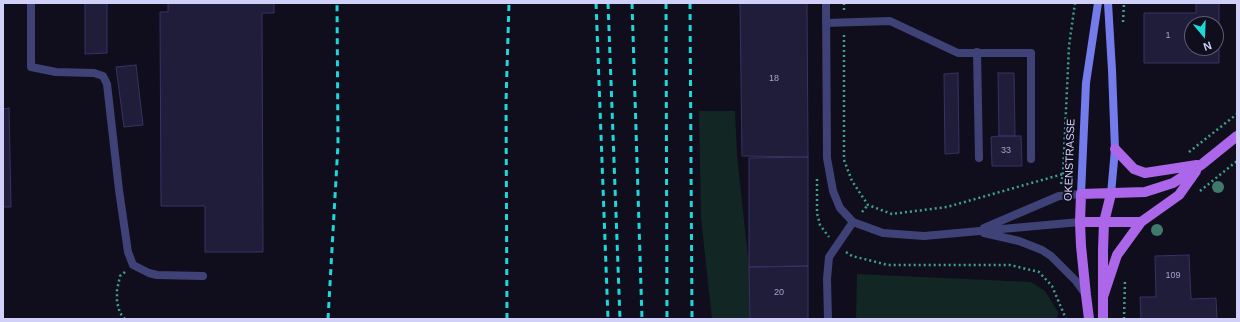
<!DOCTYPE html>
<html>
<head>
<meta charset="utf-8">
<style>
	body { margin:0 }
	#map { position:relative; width:1240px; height:322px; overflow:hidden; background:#100e1d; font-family:Helvetica,sans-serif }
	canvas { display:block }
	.frame { position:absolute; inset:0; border:4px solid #d1d0f9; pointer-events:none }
	.north { position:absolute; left:1184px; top:16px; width:40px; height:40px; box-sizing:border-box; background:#100e1d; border:1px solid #5d5c75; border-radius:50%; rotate:161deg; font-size:11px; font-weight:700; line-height:16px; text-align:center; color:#d1d0f9 }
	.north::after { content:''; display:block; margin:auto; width:14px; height:18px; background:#1dd7d8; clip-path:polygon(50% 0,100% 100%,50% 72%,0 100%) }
</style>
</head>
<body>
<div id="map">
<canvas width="1240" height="322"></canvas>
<div class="frame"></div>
<div class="north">N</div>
</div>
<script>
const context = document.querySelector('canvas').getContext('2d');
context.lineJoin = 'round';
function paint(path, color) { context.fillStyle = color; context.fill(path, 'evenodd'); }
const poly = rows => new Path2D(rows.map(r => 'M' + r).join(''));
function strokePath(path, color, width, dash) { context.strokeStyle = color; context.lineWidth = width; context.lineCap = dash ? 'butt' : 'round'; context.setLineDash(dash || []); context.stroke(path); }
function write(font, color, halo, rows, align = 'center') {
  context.font = font + ' Helvetica,sans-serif'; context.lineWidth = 3.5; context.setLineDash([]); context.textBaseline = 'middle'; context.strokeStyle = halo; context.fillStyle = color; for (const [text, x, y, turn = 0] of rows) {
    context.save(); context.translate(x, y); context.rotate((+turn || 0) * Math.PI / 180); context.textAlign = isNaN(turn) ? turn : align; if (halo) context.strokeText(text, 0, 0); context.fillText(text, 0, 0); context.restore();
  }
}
const green = poly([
	[699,111,735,111,737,155,749,267,750,319,712,319,701,218],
	[857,274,1031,282,1045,291,1058,312,1057,319,856,319]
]);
const building = poly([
	[85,3,107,3,107,53,85,54,85,3],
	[168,3,274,3,274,13,262,13,263,252,205,252,205,206,161,206,160,12,168,12,168,3],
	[740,3,807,3,808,157,742,156,740,3],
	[1196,3,1219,3,1219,63,1144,63,1144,13,1196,13,1196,3],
	[1192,24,1216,24,1216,48,1192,48,1192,24],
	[136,65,143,125,124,127,116,67,136,65],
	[958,73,959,153,945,154,944,74,958,73],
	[998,73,1014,73,1015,136,999,136,998,73],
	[9,108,11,207,3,207,3,109,9,108],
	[999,136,1021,136,1022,166,992,166,991,137,999,136],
	[808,157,808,266,749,267,749,158,808,157],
	[1189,255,1191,299,1216,298,1217,319,1141,319,1140,297,1156,297,1155,256,1189,255],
	[808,266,808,319,750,319,749,267,808,266]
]);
const path = poly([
	[844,3,844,10],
	[1123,22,1124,3],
	[844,35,844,160,852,181,868,205,892,214,947,207,1063,174],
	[1189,152,1237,114],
	[817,179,817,213,820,225,829,237],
	[1061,184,1063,174,1069,46,1075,3],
	[1200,191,1237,161],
	[862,212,868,205],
	[846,252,852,256,888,265,1010,265,1039,272,1052,286,1066,319],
	[125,319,120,313,117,302,117,290,120,276,125,272],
	[1124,319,1125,279]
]);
const lane = poly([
	[31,3,31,67,56,72,94,73,103,76,107,84,119,190,128,252,133,265,149,273,157,275,203,276],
	[826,23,890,21,958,53,1031,53,1031,159],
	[977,52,979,158]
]);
const street = poly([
	[826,3,827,158,833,191,840,208,853,222,883,233,924,236,1080,222],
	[984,228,1059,196,1081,194],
	[984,233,1019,241,1042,250,1051,256,1076,281,1086,295],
	[828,319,827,279,829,257,853,222]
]);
const secondary = poly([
	[1108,3,1112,70,1115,149,1111,194],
	[1081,194,1086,83,1098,3]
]);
const primary = poly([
	[1115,149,1134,169,1145,173,1197,165],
	[1080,222,1141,222],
	[1103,297,1117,255,1141,222,1179,195,1196,171],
	[1089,319,1086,295,1081,246,1080,222,1081,194,1145,192,1173,183,1201,165,1237,136],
	[1103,319,1103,250,1104,222,1111,194]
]);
const rail = poly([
	[596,3,608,319],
	[608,3,620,319],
	[632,3,642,319],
	[666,3,667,319],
	[690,3,692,319],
	[328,319,338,144,337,3],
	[507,319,506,102,509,3]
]);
const trees = [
	[1218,187],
	[1157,230]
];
const numberNames = [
	["1",1168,36],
	["18",774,79],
	["33",1006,151],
	["109",1173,276],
	["20",779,293]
];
const streetNames = [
	["OKENSTRASSE",1070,160,-88]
];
paint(green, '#122623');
paint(building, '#201d3b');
strokePath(building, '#373264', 1);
strokePath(path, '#3da191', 2.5, [2, 3]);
strokePath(lane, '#3f4276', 8);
strokePath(street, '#3f4276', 8);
strokePath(secondary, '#747cec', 8);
strokePath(primary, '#ac66ea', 10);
strokePath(rail, '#1dd7d8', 3, [6, 5]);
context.fillStyle = '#40786b';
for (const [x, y] of trees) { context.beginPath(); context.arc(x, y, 6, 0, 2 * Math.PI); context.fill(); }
write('9px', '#a5a3ca', null, numberNames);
write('11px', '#d1d0f9', '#100e1d', streetNames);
</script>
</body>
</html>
